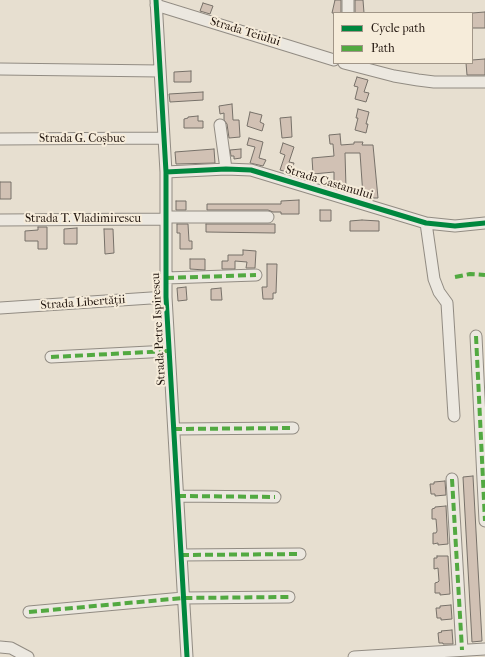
<!DOCTYPE html>
<html>
<head>
<meta charset="utf-8">
<style>
	body { margin:0 }
	#map { position:relative; width:485px; height:657px; overflow:hidden; background:#e7dfd0; font-family:"IM FELL French Canon",serif }
	canvas { display:block }
	.legend { position:absolute; left:333px; top:12px; width:140px; height:52px; box-sizing:border-box; background:#f6ecda; border:1px solid #a19688; margin:0; padding:5px 7px; list-style:none; font-size:12px; color:#21150e }
	.legend li { display:flex; align-items:center; gap:8px; height:20px }
	.legend b { width:20px; border:1px solid #a19688 }
</style>
</head>
<body>
<div id="map">
<canvas width="485" height="657"></canvas>
<ul class="legend">
<li><b style="height:5px;background:#00873e"></b>Cycle path</li>
<li><b style="height:5px;background:#52a941"></b>Path</li>
</ul>
</div>
<script>
const context = document.querySelector('canvas').getContext('2d');
context.lineJoin = 'round';
function paint(path, color) { context.fillStyle = color; context.fill(path, 'evenodd'); }
const poly = rows => new Path2D(rows.map(r => 'M' + r).join(''));
function strokePath(path, color, width, dash) { context.strokeStyle = color; context.lineWidth = width; context.lineCap = dash ? 'butt' : 'round'; context.setLineDash(dash || []); context.stroke(path); }
function write(font, color, halo, rows, align = 'center') {
  context.font = font + ' "IM FELL French Canon",serif'; context.lineWidth = 4; context.setLineDash([]); context.textBaseline = 'middle'; context.strokeStyle = halo; context.fillStyle = color; for (const [text, x, y, turn = 0] of rows) {
    context.save(); context.translate(x, y); context.rotate((+turn || 0) * Math.PI / 180); context.textAlign = isNaN(turn) ? turn : align; if (halo) context.strokeText(text, 0, 0); context.fillText(text, 0, 0); context.restore();
  }
}
const building = poly([
	[335,0,341,0,341,13,332,13,335,0],
	[355,0,363,0,364,13,355,13,355,0],
	[203,3,213,6,210,14,200,11,203,3],
	[485,12,485,28,472,28,472,13,485,12],
	[485,59,485,75,467,75,466,63,472,63,472,60,485,59],
	[191,71,191,82,174,82,174,72,191,71],
	[357,77,368,80,364,92,369,93,366,102,355,99,358,87,354,86,357,77],
	[203,92,203,100,170,102,169,94,203,92],
	[232,104,233,120,239,120,240,137,229,138,227,124,224,120,224,113,220,114,219,106,232,104],
	[358,109,369,112,366,124,368,124,366,133,355,130,358,118,356,118,358,109],
	[250,112,262,115,260,122,264,124,262,131,247,126,250,112],
	[198,116,198,121,203,121,203,128,184,128,184,119,188,118,188,117,198,116],
	[291,117,292,137,282,138,280,118,291,117],
	[340,134,341,145,354,144,354,142,363,142,362,145,373,145,378,198,369,198,363,196,360,153,345,153,346,188,334,188,334,172,313,174,312,158,334,156,333,144,330,144,329,135,340,134],
	[249,138,263,142,259,158,266,160,263,166,250,163,255,147,247,145,249,138],
	[283,143,294,147,289,162,294,163,291,173,280,170,285,155,280,153,283,143],
	[214,149,215,163,176,164,175,152,214,149],
	[241,149,241,158,234,159,234,156,231,156,230,150,241,149],
	[0,182,11,182,11,199,0,199,0,182],
	[299,200,299,214,281,214,281,212,273,212,268,210,207,210,207,204,281,204,281,201,299,200],
	[176,201,186,201,186,210,176,210,176,201],
	[320,210,331,210,331,221,320,221,320,210],
	[362,220,379,221,379,231,350,231,350,221,362,220],
	[177,224,188,224,189,241,192,241,192,249,180,249,180,233,177,233,177,224],
	[206,224,275,224,275,233,206,232,206,224],
	[38,227,47,227,47,249,38,249,38,241,25,241,25,231,38,230,38,227],
	[77,228,77,244,64,244,64,229,77,228],
	[104,229,113,229,114,253,105,254,104,229],
	[243,250,256,251,255,268,246,268,247,262,235,261,235,269,222,269,222,261,228,261,228,255,243,255,243,250],
	[190,259,205,259,205,270,190,269,190,259],
	[267,264,277,264,276,293,273,293,273,299,263,299,262,287,267,287,267,264],
	[186,287,187,300,178,301,177,288,186,287],
	[221,288,222,300,211,300,211,289,221,288],
	[473,476,482,641,472,642,463,477,473,476],
	[445,481,446,495,435,496,435,494,431,494,430,484,434,484,434,482,445,481],
	[446,506,448,544,438,545,438,543,433,544,433,533,436,533,437,531,436,519,432,519,432,509,435,508,435,507,446,506],
	[437,556,448,556,450,594,440,595,440,593,435,593,435,583,438,582,439,581,438,568,434,569,434,558,437,558,437,556],
	[451,605,452,619,441,620,441,618,437,618,436,608,440,608,440,606,451,605],
	[452,630,453,644,443,644,443,643,439,643,438,633,442,632,441,631,452,630]
]);
const minor = poly([
	[156,0,166,172,166,297,187,657],
	[348,0,348,13],
	[156,5,334,60],
	[344,63,394,76,418,80,434,82,485,82],
	[0,69,160,71],
	[220,125,226,169],
	[0,139,164,138],
	[166,172,226,169,251,170,426,223,455,226,485,223],
	[165,217,268,217],
	[0,220,165,219],
	[426,223,434,279,439,292,447,303,454,416],
	[166,278,256,275],
	[0,308,166,297],
	[476,336,485,521],
	[51,357,169,351],
	[174,429,293,428],
	[452,479,462,650],
	[178,496,275,497],
	[181,555,300,554],
	[29,612,183,598,289,597],
	[0,647,11,648,28,657],
	[354,657,485,649]
]);
const quiet = poly([
	[455,277,470,274,485,275],
	[166,278,256,275],
	[476,336,485,521],
	[51,357,169,351],
	[174,429,293,428],
	[452,479,462,650],
	[178,496,275,497],
	[181,555,300,554],
	[29,612,183,598,289,597]
]);
const cycleway = poly([
	[156,0,166,172,166,297,187,657],
	[166,172,226,169,251,170,426,223,455,226,485,223]
]);
const streetNames = [
	["Strada Teiului",245,32,17],
	["Strada G. Coșbuc",82,139],
	["Strada Castanului",329,183,17],
	["Strada T. Vladimirescu",83,219],
	["Strada Libertății",83,303,-4],
	["Strada Petre Ispirescu",159,329,-93]
];
paint(building, '#d1c1b4');
strokePath(building, '#777169', 1);
strokePath(minor, '#928c83', 13);
strokePath(minor, '#ece8e0', 11);
strokePath(quiet, '#52a941', 4, [8, 4]);
strokePath(cycleway, '#00873e', 5);
write('12px', '#21150e', '#f6ecda', streetNames);
</script>
</body>
</html>
